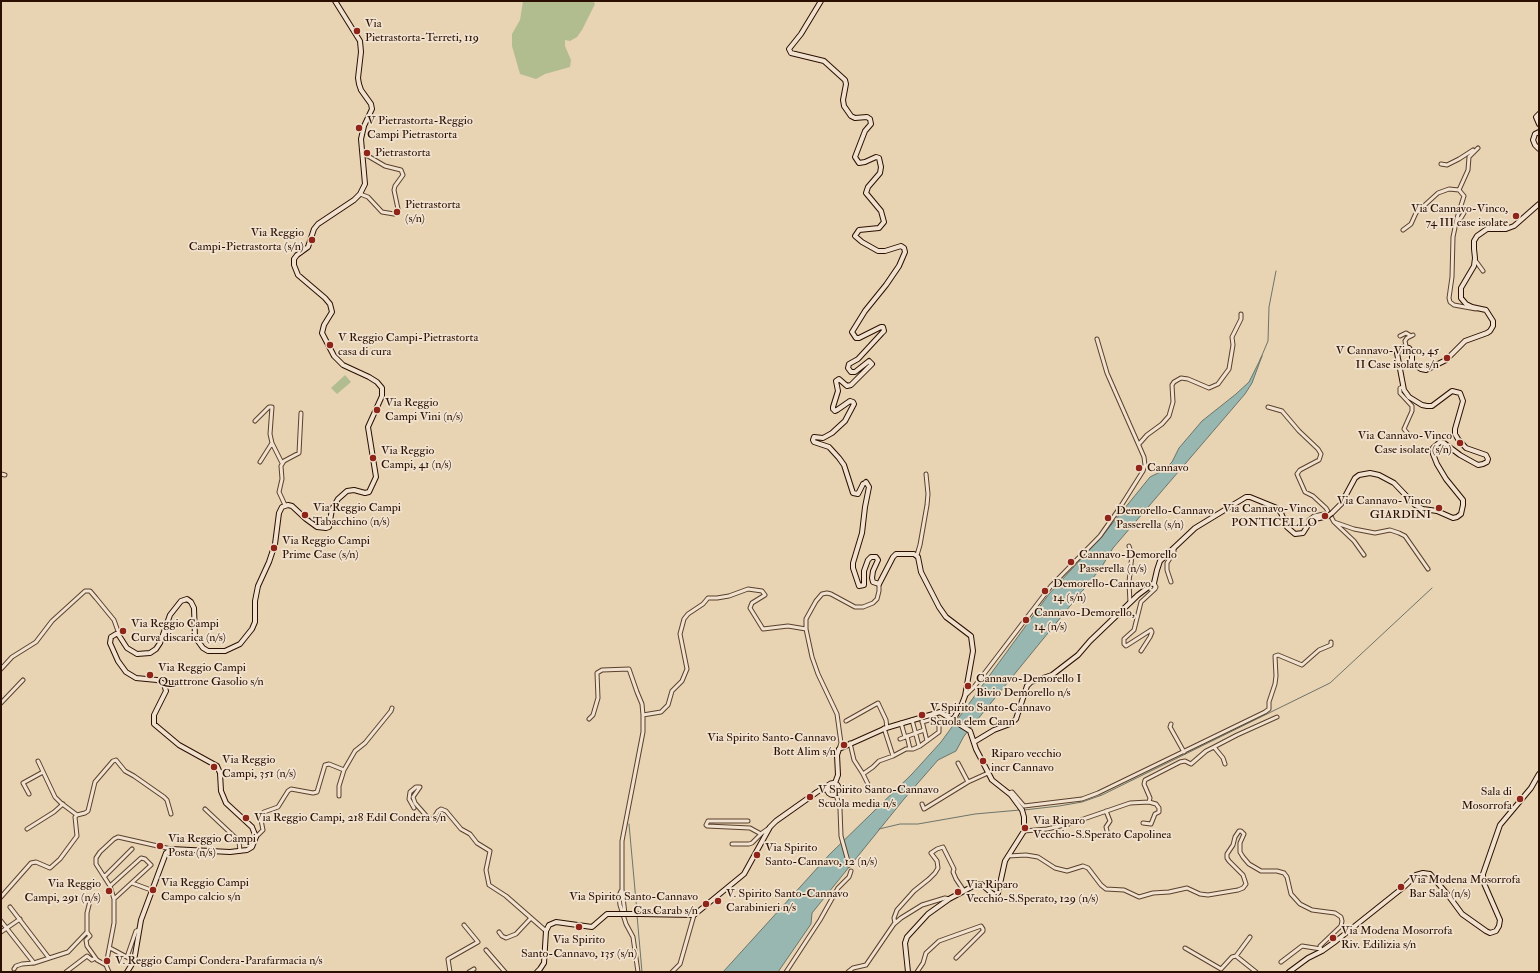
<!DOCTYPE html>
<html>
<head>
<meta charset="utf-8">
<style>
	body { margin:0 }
	#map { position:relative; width:1540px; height:973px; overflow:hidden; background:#e8d3b3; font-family:"IM FELL Double Pica",serif }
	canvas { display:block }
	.frame { position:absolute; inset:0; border:2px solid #2b0f00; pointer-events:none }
</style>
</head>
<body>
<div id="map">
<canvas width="1540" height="973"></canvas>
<div class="frame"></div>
</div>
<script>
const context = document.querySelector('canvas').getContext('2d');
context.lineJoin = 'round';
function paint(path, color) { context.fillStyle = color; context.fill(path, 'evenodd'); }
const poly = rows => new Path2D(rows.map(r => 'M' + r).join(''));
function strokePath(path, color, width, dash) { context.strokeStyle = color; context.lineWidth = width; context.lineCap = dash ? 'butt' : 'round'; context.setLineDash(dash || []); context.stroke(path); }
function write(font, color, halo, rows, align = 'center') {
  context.font = font + ' "IM FELL Double Pica",serif'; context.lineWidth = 3.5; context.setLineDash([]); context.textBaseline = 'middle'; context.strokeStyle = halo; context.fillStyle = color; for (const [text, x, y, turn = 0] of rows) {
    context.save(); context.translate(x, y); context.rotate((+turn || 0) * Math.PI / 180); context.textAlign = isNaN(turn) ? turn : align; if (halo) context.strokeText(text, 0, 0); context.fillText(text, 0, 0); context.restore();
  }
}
const green = poly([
	[523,1,593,1,595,4,582,30,577,37,570,41,565,40,565,46,571,60,570,67,545,74,536,79,520,74,512,46,512,34,520,20],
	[345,375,351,382,337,394,331,388]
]);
const water = poly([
	[1262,356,1252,383,1245,394,1113,548,1101,568,964,736,956,751,938,760,904,799,812,913,811,924,778,972,723,972,830,854,912,774,941,742,1049,594,1103,535,1150,477,1164,470,1172,462,1179,448,1202,421,1236,394,1249,382,1262,356]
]);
const stream = poly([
	[1260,360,1268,341,1269,307,1276,271],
	[1024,810,1059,806,1082,802,1102,795,1330,683,1432,588],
	[629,824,637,912],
	[879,829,900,824,918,824,975,814,1020,810],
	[637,915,642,972]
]);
const street = poly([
	[1441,164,1447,165,1459,159,1473,150],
	[360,194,368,197,382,212,394,214,398,209,394,190,395,186,403,175,401,170,385,166,368,156,363,155],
	[1456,221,1461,218,1464,213],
	[1403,230,1411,224,1416,213,1438,193,1449,189,1459,190],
	[1475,260,1483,271],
	[1476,309,1454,305,1450,302,1449,298,1452,277,1453,237,1457,218,1464,196,1459,190,1468,170,1469,157,1478,148],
	[1400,336,1406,333,1411,336],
	[1406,346,1405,341,1407,338,1413,335],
	[1403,387,1400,388,1400,393,1412,406,1412,411,1404,429,1409,435],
	[1268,407,1282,411,1299,431,1318,449,1321,454,1319,460,1300,470,1297,474,1305,492,1313,496,1326,508,1329,513],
	[255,421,269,407,272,407,270,434,272,443,282,463],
	[1139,444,1147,435,1162,424,1169,416,1173,402,1172,385,1174,382,1181,378,1188,379,1209,388,1218,384,1229,369,1233,345,1232,337,1241,319,1241,314],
	[260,462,272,443],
	[1,474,5,475],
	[285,505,279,492,282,479,281,466,284,461,299,453,301,413],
	[1310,522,1309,520,1314,516,1329,513,1334,522,1354,529,1375,533,1390,530,1399,533,1405,536,1428,569],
	[1334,522,1354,541,1364,555],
	[1129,546,1132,555,1129,582,1130,603],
	[917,555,920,545,927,505,928,494,926,474],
	[1171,582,1167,570,1167,563,1174,552,1174,548],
	[1141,651,1150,637,1152,632,1151,630,1126,646,1124,644,1124,639,1134,630,1141,602,1155,589,1156,587,1154,583],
	[1,669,12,657,36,642,52,621,85,591,90,591,96,598,114,620,119,634],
	[965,696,974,687,1051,586,1100,536,1119,509,1143,471,1145,465,1144,457,1114,389,1107,373,1097,339],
	[1,703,23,680],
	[643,715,661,712,668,705,672,691,682,681,687,669,680,634,684,619,688,614,703,604,708,598,717,598,729,596,748,589,762,591,765,595,752,603,750,608,763,629,788,626,806,629],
	[589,719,593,715,598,698,597,673,602,670,629,669,637,692,642,704,643,715,643,732,622,841,622,889,625,914],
	[912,720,919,746],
	[846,721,878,703,886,720,887,728],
	[922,721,927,741],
	[901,723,905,737],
	[1171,724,1170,727,1184,752],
	[884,728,893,756],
	[907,736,910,749],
	[900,739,924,730],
	[850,743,854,760,863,774],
	[1214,747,1237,735,1277,717],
	[839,749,841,743,837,714,818,674,812,657,806,629,806,619,816,601,822,594,827,593,831,594,855,607,863,607,873,603,877,599,879,591,879,584],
	[38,761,55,797,61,803,77,815],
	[958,763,968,782],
	[868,784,863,774,873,767,879,761,893,756,906,749,913,749,920,746,939,732,939,727,938,720,936,718,922,722],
	[1009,793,1012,792,1024,806,1082,799,1098,793,1265,712,1269,709,1269,702,1275,684,1276,676,1275,656,1278,655,1302,665,1319,650,1331,645,1331,642],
	[29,794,23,783,43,772],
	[836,794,840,809,841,836,849,865],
	[339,796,339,786,344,770],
	[1149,802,1150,798,1144,784,1145,780,1180,762,1185,761,1191,764,1206,751,1214,747,1223,758,1225,764],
	[922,804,924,809,968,782,988,773],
	[414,808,409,799,410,792,416,787,420,787,413,797,415,803,429,819,433,819,438,811,441,809,446,811,461,829,470,834,477,843,490,851,486,870,489,885,506,896,546,931],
	[205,809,239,841,240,851],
	[1106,811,1110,821,1106,827,1107,831],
	[748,821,708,821,706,825,707,826,750,828,761,834],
	[27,829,54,812,63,804],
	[1024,831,1047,829,1069,824,1130,803,1149,802,1156,804,1159,808,1159,812,1155,814,1151,824,1143,823],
	[256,837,263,830,261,820,264,812,278,807,288,791,291,789,313,793,317,792,325,765,329,764,344,770,355,751,365,743,391,711,392,708],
	[732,844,749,844,752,843,762,833,769,828],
	[1008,856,1026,855,1038,857,1055,868,1067,871,1083,866,1088,868,1101,885,1106,889,1124,890,1139,897,1153,893,1169,892,1187,888,1200,894,1208,895,1238,890,1243,888,1246,884,1243,875,1229,861,1227,858,1227,854,1233,845,1235,837,1239,831,1241,831,1244,834,1240,843,1240,852,1243,857,1249,864,1261,871,1277,871,1284,873,1287,877,1291,894,1300,904,1312,910,1335,913,1341,917,1342,921,1341,926,1320,946,1321,951],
	[105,876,132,849],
	[132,883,151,890],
	[110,886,141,858,145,859,151,865,114,899],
	[621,891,619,896,620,905,626,924,633,937,638,972],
	[1,897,31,863,36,862,50,868,60,859,77,836,75,817,77,815,85,813,88,811,95,782,113,761,116,760,125,771,134,776,164,797,167,800,171,814],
	[10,907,49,958],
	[1,921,34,963],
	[895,923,894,918,897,910,914,891,929,879,935,873,938,868,937,861,931,853,937,849,943,847,954,869,953,872,956,879,964,891],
	[1,932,20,919],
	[87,932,90,936,86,940,87,946,97,960,106,965],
	[499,932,502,936,506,938,516,934,531,918],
	[110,948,134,961],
	[1185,948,1221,969,1232,957,1236,956,1250,937],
	[486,950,505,972],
	[1236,956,1256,972],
	[127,957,136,931,139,930],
	[1281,962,1302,946,1321,949],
	[14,969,16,966,22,964,34,963,68,952,87,932,87,913,90,901],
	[66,972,87,956,92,960,95,958],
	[109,972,106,965,114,923,114,899,110,886,96,864,96,858,100,852,114,839,118,837,171,849],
	[450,972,448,959,478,942,464,925],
	[469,972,474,969],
	[672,972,680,964,694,915],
	[786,972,820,920,838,888,849,877,851,871],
	[848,972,853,968,866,965,894,924,901,918,922,905,945,898,949,899],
	[917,972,923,963,926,953,939,941,981,926,983,929,983,931,956,958]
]);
const secondary = poly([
	[821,1,801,34,789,49,791,53,824,61,845,80,846,84,843,100,844,106,851,116,855,118,867,117,870,119,871,124,865,131,855,157,859,163,865,162,876,157,879,158,881,167,880,173,868,187,866,193,881,211,884,222,879,228,859,230,855,236,862,242,878,251,885,251,901,246,904,248,905,252,899,266,886,285,865,311,852,332,856,338,859,338,881,327,883,327,884,331,882,333,858,359,849,364,848,368,851,372,855,372,869,361,872,364,851,385,847,386,839,379,836,381,838,391,833,407,833,409,835,411,837,410,850,401,853,402,854,404,845,421,832,433,823,438,814,437,813,440,814,442,829,447,839,458,844,465,853,493,858,494,863,484,865,483,866,482,869,487,865,507,862,533,853,563,853,568,859,586,864,585,864,571,868,560,871,557,876,557,878,560,873,571,872,578,873,582,879,584,893,557,896,554,914,554,918,557,921,572,939,607,946,617,971,636,973,651,965,696,962,704,953,720],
	[1539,114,1536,117,1539,124],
	[1539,132,1535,134,1533,140,1535,145,1539,149],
	[1332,513,1341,504,1355,478,1359,475,1370,473,1379,475,1394,483,1415,505,1423,509,1437,511,1453,518,1457,517,1461,514,1463,505,1463,500,1446,479,1437,464,1433,454,1433,448,1440,442,1444,443,1460,455,1478,465,1483,464,1487,462,1488,459,1486,455,1466,448,1458,439,1455,434,1455,429,1463,401,1460,393,1452,391,1432,406,1427,406,1422,405,1409,397,1404,390,1397,353,1403,347,1409,348,1412,352,1412,362,1415,365,1421,369,1426,370,1446,360,1465,341,1487,333,1490,331,1493,326,1493,321,1486,310,1472,307,1466,304,1461,298,1461,288,1474,266,1475,258,1474,249,1474,241,1477,236,1487,229,1506,229,1514,226,1539,204],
	[974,742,994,730,1010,724,1016,719,1027,686,1031,682,1052,675,1078,655,1090,641,1138,595,1154,583,1157,570,1160,561,1195,528,1246,497,1250,497,1277,508,1281,513,1287,527,1295,534,1303,533,1310,522,1315,519,1328,516],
	[835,783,838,775,837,755,839,749,886,728,940,712,970,731,976,749,992,780,1011,795,1022,810,1024,817,1024,831,1005,861,998,893,994,895,981,884,977,884,949,899,928,914,907,937,905,943,908,972],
	'827 789a6 6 0 1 1 12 0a6 6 0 1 1-12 0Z',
	[640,914,694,915,744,874,770,827,776,821,817,792,822,789,827,790],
	[127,972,134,961,141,920,166,853,171,849,230,852,247,850,252,847,256,837,252,827,226,803,221,791,220,773,217,766,179,745,154,724,154,715,166,691,164,684,157,680,136,678,126,672,118,661,110,643,111,637,116,634,118,634,127,648,137,654,150,653,156,649,160,643,170,615,181,601,187,599,191,602,194,608,195,637,203,648,208,651,225,651,240,644,252,629,255,622,255,601,258,586,269,562,275,544,279,513,282,507,288,505,292,506,306,519,317,527,326,528,329,527,332,509,338,499,347,491,354,490,365,493,369,492,376,477,368,427,382,396,382,388,377,382,369,377,343,365,334,356,322,333,324,325,332,312,330,304,325,298,298,275,294,265,294,259,297,255,308,247,314,229,318,224,354,200,360,194,365,184,361,139,364,126,372,109,371,104,361,90,359,84,358,78,361,52,360,41,335,1],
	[537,972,540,969,544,963,546,931,549,925,556,922,592,927,607,914,616,914],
	[1289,972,1308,958,1322,951,1336,941,1405,886,1416,875,1423,873,1430,874,1448,895,1462,914,1486,931,1490,933,1496,931,1499,926,1500,920,1483,881,1483,874,1500,825,1531,788,1539,774]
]);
const secondaryBridge = poly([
	[1328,516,1332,513],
	[616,914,640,914]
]);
const markers = [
	[357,31,4,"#8f2418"],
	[359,128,4,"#8f2418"],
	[367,153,4,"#8f2418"],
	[397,212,4,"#8f2418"],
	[1516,216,4,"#8f2418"],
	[312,240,4,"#8f2418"],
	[330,345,4,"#8f2418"],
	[1447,358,4,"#8f2418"],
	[377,410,4,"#8f2418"],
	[1460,443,4,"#8f2418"],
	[373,458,4,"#8f2418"],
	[1139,468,4,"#8f2418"],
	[1439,508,4,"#8f2418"],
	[305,515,4,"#8f2418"],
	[1325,516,4,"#8f2418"],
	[1108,518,4,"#8f2418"],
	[274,548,4,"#8f2418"],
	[1071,562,4,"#8f2418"],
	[1045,591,4,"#8f2418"],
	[1026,620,4,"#8f2418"],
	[123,631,4,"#8f2418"],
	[150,675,4,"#8f2418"],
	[968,686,4,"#8f2418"],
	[922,715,4,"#8f2418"],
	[844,745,4,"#8f2418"],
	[983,761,4,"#8f2418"],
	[214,767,4,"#8f2418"],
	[810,797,4,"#8f2418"],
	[1520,799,4,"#8f2418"],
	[246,818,4,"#8f2418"],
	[1025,828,4,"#8f2418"],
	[160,846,4,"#8f2418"],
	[757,855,4,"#8f2418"],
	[1401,887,4,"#8f2418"],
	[153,890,4,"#8f2418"],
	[109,891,4,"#8f2418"],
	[958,892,4,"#8f2418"],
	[718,901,4,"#8f2418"],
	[706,904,4,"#8f2418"],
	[579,927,4,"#8f2418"],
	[1333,938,4,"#8f2418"],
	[107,961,4,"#8f2418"]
];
const poiNames = [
	["Via",365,24],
	["Pietrastorta-Terreti, 119",365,38],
	["V Pietrastorta-Reggio",367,121],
	["Campi Pietrastorta",367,135],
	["Pietrastorta",375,153],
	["Pietrastorta",405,205],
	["(s/n)",405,219],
	["Via Cannavo-Vinco,",1508,209,"right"],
	["74 III case isolate",1508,223,"right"],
	["Via Reggio",304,233,"right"],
	["Campi-Pietrastorta (s/n)",304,247,"right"],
	["V Reggio Campi-Pietrastorta",338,338],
	["casa di cura",338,352],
	["V Cannavo-Vinco, 45",1439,351,"right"],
	["II Case isolate s/n",1439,365,"right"],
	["Via Reggio",385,403],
	["Campi Vini (n/s)",385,417],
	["Via Cannavo-Vinco",1452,436,"right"],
	["Case isolate (s/n)",1452,450,"right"],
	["Via Reggio",381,451],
	["Campi, 41 (n/s)",381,465],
	["Cannavo",1147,468],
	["Via Cannavo-Vinco",1431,501,"right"],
	["GIARDINI",1431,515,"right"],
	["Via Reggio Campi",313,508],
	["Tabacchino (n/s)",313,522],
	["Via Cannavo-Vinco",1317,509,"right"],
	["PONTICELLO",1317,523,"right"],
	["Demorello-Cannavo",1116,511],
	["Passerella (s/n)",1116,525],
	["Via Reggio Campi",282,541],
	["Prime Case (s/n)",282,555],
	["Cannavo-Demorello",1079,555],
	["Passerella (n/s)",1079,569],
	["Demorello-Cannavo,",1053,584],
	["14 (s/n)",1053,598],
	["Cannavo-Demorello,",1034,613],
	["14 (n/s)",1034,627],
	["Via Reggio Campi",131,624],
	["Curva discarica (n/s)",131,638],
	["Via Reggio Campi",158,668],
	["Quattrone Gasolio s/n",158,682],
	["Cannavo-Demorello I",976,679],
	["Bivio Demorello n/s",976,693],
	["V Spirito Santo-Cannavo",930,708],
	["Scuola elem Cann",930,722],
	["Via Spirito Santo-Cannavo",836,738,"right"],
	["Bott Alim s/n",836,752,"right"],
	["Riparo vecchio",991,754],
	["incr Cannavo",991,768],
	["Via Reggio",222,760],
	["Campi, 351 (n/s)",222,774],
	["V Spirito Santo-Cannavo",818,790],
	["Scuola media n/s",818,804],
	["Sala di",1512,792,"right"],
	["Mosorrofa",1512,806,"right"],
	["Via Reggio Campi, 218 Edil Condera s/n",254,818],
	["Via Riparo",1033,821],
	["Vecchio-S.Sperato Capolinea",1033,835],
	["Via Reggio Campi",168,839],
	["Posta (n/s)",168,853],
	["Via Spirito",765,848],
	["Santo-Cannavo, 12 (n/s)",765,862],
	["Via Modena Mosorrofa",1409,880],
	["Bar Sala (n/s)",1409,894],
	["Via Reggio Campi",161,883],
	["Campo calcio s/n",161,897],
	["Via Reggio",101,884,"right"],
	["Campi, 291 (n/s)",101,898,"right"],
	["Via Riparo",966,885],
	["Vecchio-S.Sperato, 129 (n/s)",966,899],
	["V. Spirito Santo-Cannavo",726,894],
	["Carabinieri n/s",726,908],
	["Via Spirito Santo-Cannavo",698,897,"right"],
	["Cas.Carab s/n",698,911,"right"],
	["Via Modena Mosorrofa",1341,931],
	["Riv. Edilizia s/n",1341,945],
	["Via Spirito",579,940,"center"],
	["Santo-Cannavo, 135 (s/n)",579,954,"center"],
	["V. Reggio Campi Condera-Parafarmacia n/s",115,961]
];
paint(green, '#b2bd8f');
paint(water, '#97b7b0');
strokePath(water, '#6c746a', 1);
strokePath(stream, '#6c746a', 1);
strokePath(street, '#5a402d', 5);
strokePath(secondary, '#2b0f00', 6);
strokePath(street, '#f0e2ce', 3);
strokePath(secondary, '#f0e2ce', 4);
strokePath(secondaryBridge, '#2b0f00', 6, []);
strokePath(secondaryBridge, '#f0e2ce', 4);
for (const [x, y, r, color] of markers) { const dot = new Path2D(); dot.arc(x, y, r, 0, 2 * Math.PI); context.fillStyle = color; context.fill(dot); strokePath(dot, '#f0e2ce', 1.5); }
write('12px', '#2b0f00', '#f0e2ce', poiNames, 'left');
</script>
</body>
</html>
